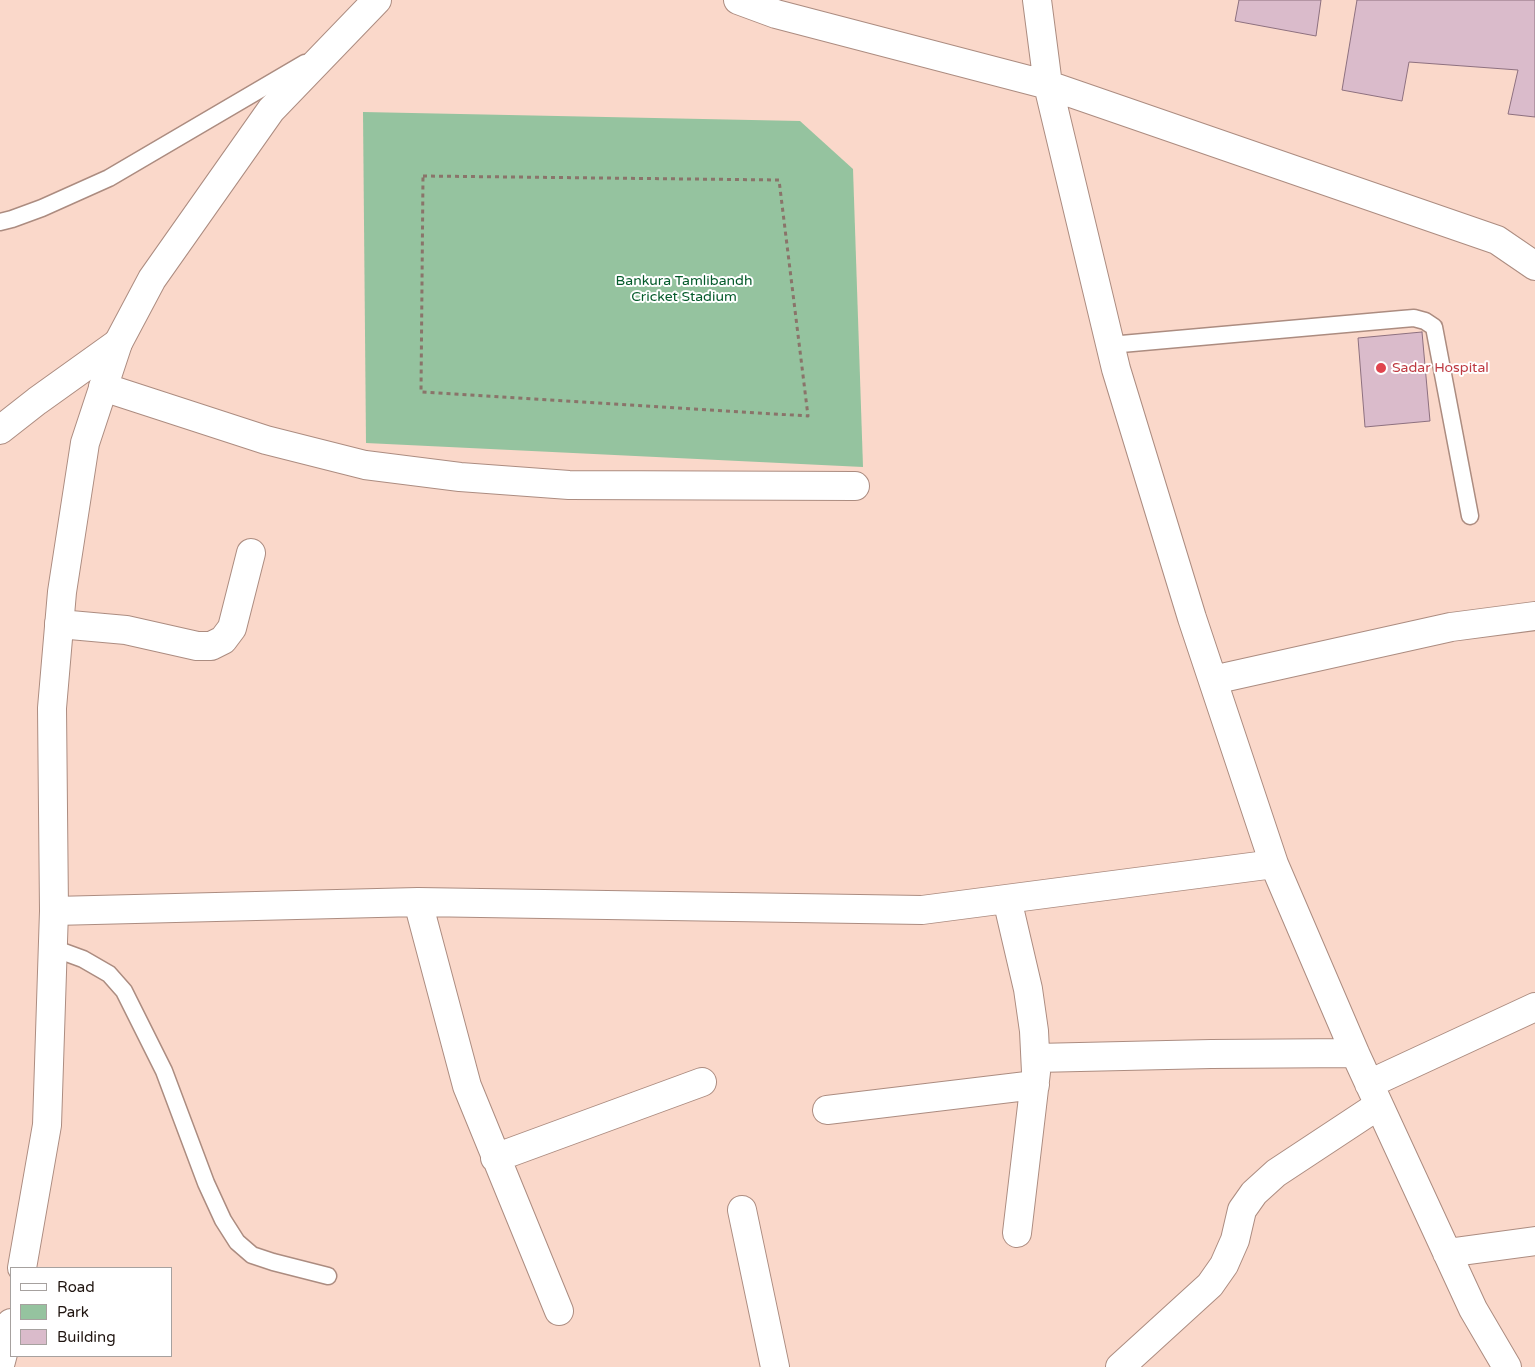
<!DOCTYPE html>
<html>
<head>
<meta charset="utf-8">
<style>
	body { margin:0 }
	#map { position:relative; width:1535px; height:1367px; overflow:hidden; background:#fad8ca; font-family:"Varela Round",sans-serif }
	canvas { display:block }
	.legend { position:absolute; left:10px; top:1267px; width:162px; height:90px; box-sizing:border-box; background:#fff; border:1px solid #a6a19f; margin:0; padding:6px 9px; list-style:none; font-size:15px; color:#201510 }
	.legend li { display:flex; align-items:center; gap:10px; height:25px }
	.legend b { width:25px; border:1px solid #a6a19f }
</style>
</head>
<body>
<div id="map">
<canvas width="1535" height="1367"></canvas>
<ul class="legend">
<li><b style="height:6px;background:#fff"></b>Road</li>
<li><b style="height:14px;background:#95c39f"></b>Park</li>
<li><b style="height:14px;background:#dabbcb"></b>Building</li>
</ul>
</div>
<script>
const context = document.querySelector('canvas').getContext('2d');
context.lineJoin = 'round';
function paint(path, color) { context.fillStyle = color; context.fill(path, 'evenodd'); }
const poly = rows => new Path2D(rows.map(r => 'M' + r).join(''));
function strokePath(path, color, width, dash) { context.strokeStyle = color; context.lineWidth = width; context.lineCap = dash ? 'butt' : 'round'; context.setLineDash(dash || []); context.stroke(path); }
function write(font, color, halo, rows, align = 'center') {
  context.font = font + ' "Varela Round",sans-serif'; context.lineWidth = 4; context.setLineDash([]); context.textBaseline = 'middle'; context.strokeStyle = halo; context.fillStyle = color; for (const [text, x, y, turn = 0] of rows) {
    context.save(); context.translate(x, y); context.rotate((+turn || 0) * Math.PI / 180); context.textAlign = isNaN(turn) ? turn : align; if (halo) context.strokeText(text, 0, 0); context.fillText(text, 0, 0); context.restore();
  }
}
const green = poly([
	[363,112,800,121,853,169,863,467,366,443]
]);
const building = poly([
	[1239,0,1321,0,1316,36,1235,21,1239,0],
	[1357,0,1535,0,1535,117,1508,114,1518,70,1409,62,1402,101,1342,90,1357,0],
	[1422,332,1430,421,1365,427,1358,338,1422,332]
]);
const path = poly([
	[423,176,779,180,808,416,421,392,423,176]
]);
const service = poly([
	[0,222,12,219,42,208,109,178,305,63],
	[1110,345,1402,319,1414,318,1425,321,1434,327,1470,516],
	[53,948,83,959,109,974,124,991,164,1071,206,1183,223,1220,237,1242,252,1255,273,1262,328,1276]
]);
const minor = poly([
	[738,0,776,14,1048,85,1497,240,1535,266],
	[1037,0,1048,85,1116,369,1192,618,1274,864,1355,1053,1473,1309,1507,1367],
	[103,387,266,440,365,465,460,477,569,485,855,486],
	[0,430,37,401,118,343],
	[59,624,126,630,197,646,211,646,223,640,232,628,251,553],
	[1213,680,1451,627,1535,616],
	[1007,899,1028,989,1034,1031,1036,1072,1017,1233],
	[418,902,467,1086,559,1311],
	[54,911,418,902,922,910,1274,864],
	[1036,1058,1211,1054,1355,1053],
	[1369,1084,1535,1007],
	[827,1110,1035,1085],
	[495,1158,702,1082],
	[742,1210,775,1367],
	[1447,1253,1535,1241],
	[1120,1367,1210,1285,1224,1265,1235,1240,1242,1210,1254,1193,1276,1173,1379,1105]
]);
const tertiary = poly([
	[22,1268,47,1125,54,911,52,708,62,592,85,443,118,343,152,279,271,110,377,0],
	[0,1365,11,1323]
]);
const markers = [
	[1381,368,6,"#e0444e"]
];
const parkNames = [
	["Bankura Tamlibandh",684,281],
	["Cricket Stadium",684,297]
];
const healthNames = [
	["Sadar Hospital",1392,368]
];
paint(green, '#95c39f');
paint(building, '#dabbcb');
strokePath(building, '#8d707f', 1);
strokePath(service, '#ac8c80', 19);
strokePath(minor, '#ac8c80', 30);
strokePath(tertiary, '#ac8c80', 30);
strokePath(path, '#8a746a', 3, [4, 4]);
strokePath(service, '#fff', 16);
strokePath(minor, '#fff', 28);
strokePath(tertiary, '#fff', 28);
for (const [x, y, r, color] of markers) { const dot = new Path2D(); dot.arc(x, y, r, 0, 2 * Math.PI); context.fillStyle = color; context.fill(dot); strokePath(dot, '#fff', 2); }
write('14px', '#055b2b', '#fff', parkNames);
write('14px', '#be3a42', '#fff', healthNames, 'left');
</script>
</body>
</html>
